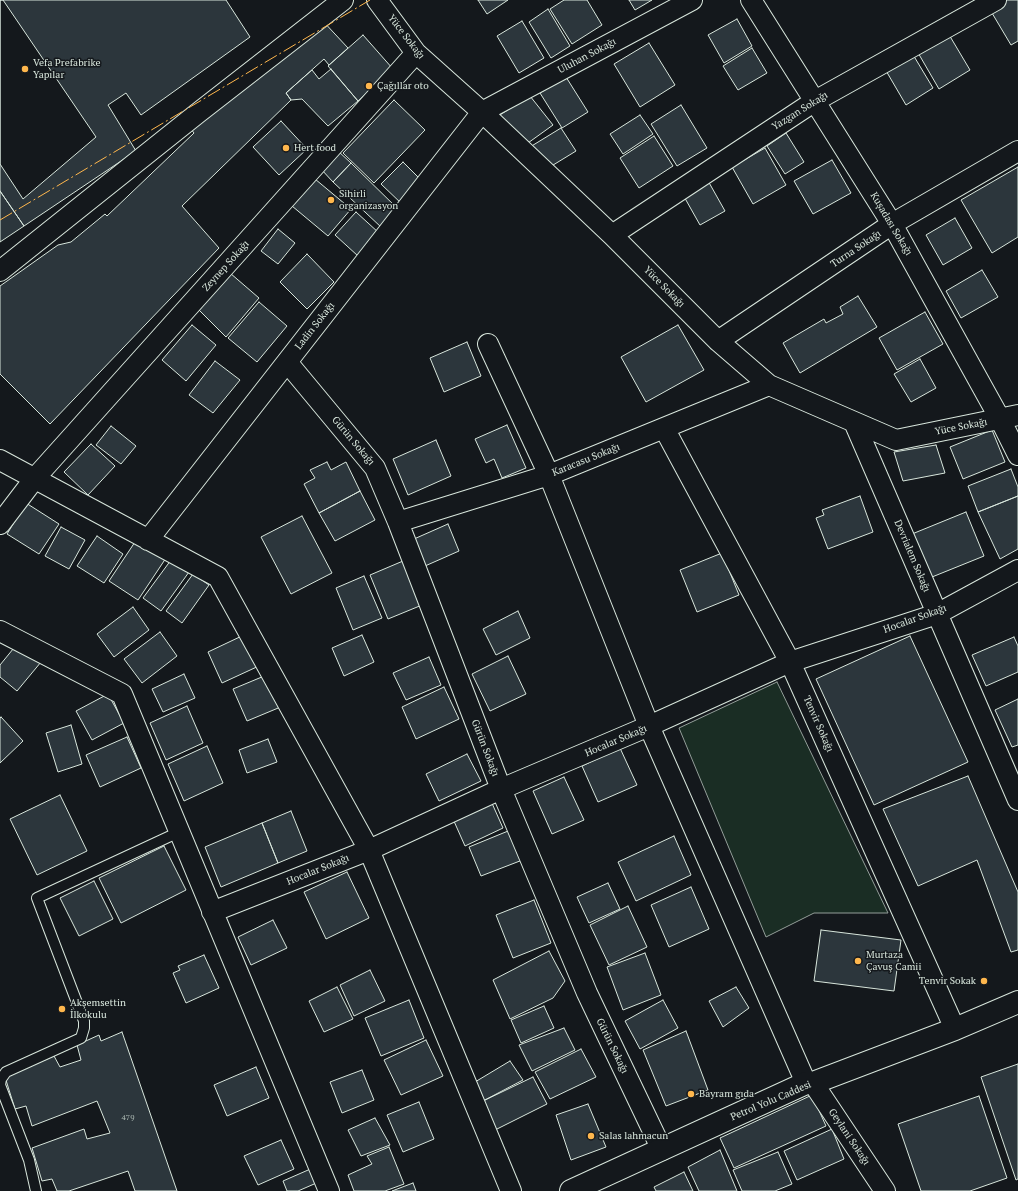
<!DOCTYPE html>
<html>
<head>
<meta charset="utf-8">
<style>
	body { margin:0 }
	canvas { display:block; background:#14181c }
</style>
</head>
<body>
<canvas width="1018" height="1191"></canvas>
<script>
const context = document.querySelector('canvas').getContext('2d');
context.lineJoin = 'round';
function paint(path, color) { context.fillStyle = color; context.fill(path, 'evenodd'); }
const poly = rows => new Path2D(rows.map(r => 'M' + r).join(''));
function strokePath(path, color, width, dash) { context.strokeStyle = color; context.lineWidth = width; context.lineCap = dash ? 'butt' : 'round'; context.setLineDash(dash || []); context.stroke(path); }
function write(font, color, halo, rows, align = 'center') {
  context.font = font + ' "PT Serif",serif'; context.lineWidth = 3; context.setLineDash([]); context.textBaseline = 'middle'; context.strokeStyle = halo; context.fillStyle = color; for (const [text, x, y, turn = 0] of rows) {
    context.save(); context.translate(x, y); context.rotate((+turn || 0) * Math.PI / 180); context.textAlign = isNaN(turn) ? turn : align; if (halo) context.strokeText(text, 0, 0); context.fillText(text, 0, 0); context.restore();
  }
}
const green = poly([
	[777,682,888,913,814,913,766,937,679,728,777,682]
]);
const building = poly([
	[0,0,226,0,250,37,141,115,126,93,108,105,136,151,24,226,0,191,0,0],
	[0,0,3,0,96,137,23,199,0,164,0,0],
	[478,0,508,0,487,14,478,0],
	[564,0,587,0,602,25,572,44,550,9,564,0],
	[629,0,652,0,635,10,629,0],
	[1002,0,1018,0,1018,41,1011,45,989,8,1002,0],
	[548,9,570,46,551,58,529,22,548,9],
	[321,19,348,48,329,65,324,59,286,93,291,100,182,206,219,248,50,424,0,374,0,286,58,245,71,242,105,214,107,216,194,133,190,128,321,19],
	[737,19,752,46,724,63,708,35,737,19],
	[522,21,544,58,519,73,497,36,522,21],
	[948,33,970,70,939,89,917,51,948,33],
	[363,35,393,69,358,101,328,66,363,35],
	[649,43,675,85,640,107,614,64,649,43],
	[752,48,767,73,738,90,723,66,752,48],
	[912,53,933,88,906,105,885,69,912,53],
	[331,69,358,101,328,126,302,99,291,100,286,93,312,70,319,79,331,69],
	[566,77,588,112,562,128,540,93,566,77],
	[530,96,553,125,521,148,495,118,530,96],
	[394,100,425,130,374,183,343,153,394,100],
	[681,105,707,148,677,166,651,124,681,105],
	[640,115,653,134,623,154,610,134,640,115],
	[281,121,307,149,279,175,253,147,281,121],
	[561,128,576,151,545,170,530,147,561,128],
	[786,133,804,162,785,174,767,146,786,133],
	[654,136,673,166,639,188,620,158,654,136],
	[765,148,786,185,753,204,732,167,765,148],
	[338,151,351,163,333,182,321,169,338,151],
	[832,160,851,193,813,214,794,181,832,160],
	[403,162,425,184,403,205,381,184,403,162],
	[351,163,399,210,382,228,333,182,351,163],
	[1018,167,1018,237,992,253,961,200,1018,167],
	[315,179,351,209,328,236,292,206,315,179],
	[707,179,725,211,700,225,682,193,707,179],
	[0,191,24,226,0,242,0,191],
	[356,212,379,233,358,256,335,235,356,212],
	[955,218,972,248,943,265,926,235,955,218],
	[278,229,295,243,278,264,261,251,278,229],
	[307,254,334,282,307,309,280,282,307,254],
	[982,270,998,297,961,318,946,291,982,270],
	[230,273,259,298,226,337,198,309,230,273],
	[858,296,877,327,800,373,783,343,824,319,826,323,843,314,840,307,858,296],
	[259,302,287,326,257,362,228,338,259,302],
	[925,312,943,344,897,370,879,338,925,312],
	[192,325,216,345,186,381,162,360,192,325],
	[678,325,704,370,646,402,621,357,678,325],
	[467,342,481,376,444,392,430,358,467,342],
	[920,359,936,388,911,402,894,374,920,359],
	[215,361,240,380,213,413,189,395,215,361],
	[507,425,526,468,502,478,494,459,486,463,475,439,507,425],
	[111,426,136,446,121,464,96,445,111,426],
	[992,430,1005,462,963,479,950,447,992,430],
	[436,440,451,476,408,495,393,459,436,440],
	[91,444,115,466,88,495,64,472,91,444],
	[936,445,945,473,903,481,894,452,936,445],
	[327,462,331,470,346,462,360,491,319,513,304,484,315,478,310,470,327,462],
	[1011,469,1018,487,1018,496,978,512,968,486,1011,469],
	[360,491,375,520,335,541,319,513,360,491],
	[860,496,873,532,828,549,816,518,824,515,822,510,860,496],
	[1018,496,1018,549,1000,559,978,512,1018,496],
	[26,503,59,524,39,554,7,534,26,503],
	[966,512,984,556,932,577,912,534,966,512],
	[302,516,332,573,291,594,261,537,302,516],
	[448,524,459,551,425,566,414,539,448,524],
	[61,527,85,540,69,569,45,556,61,527],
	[97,536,123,554,104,583,77,566,97,536],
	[137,539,166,558,138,600,109,581,137,539],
	[722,553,739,595,697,612,680,570,722,553],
	[171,560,189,572,161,611,143,598,171,560],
	[403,561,422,605,388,619,370,575,403,561],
	[193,574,209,585,182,623,166,611,193,574],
	[364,576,382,618,353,630,336,588,364,576],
	[133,607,149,630,114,657,97,634,133,607],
	[518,611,530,638,496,655,483,629,518,611],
	[160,632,177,656,142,683,124,659,160,632],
	[246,634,261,665,222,683,208,652,246,634],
	[362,635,374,662,344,676,332,648,362,635],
	[910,636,968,762,874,805,816,679,910,636],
	[1014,637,1018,646,1018,672,986,686,972,655,1014,637],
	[18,643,41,662,17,691,0,677,0,665,18,643],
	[508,656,526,694,490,711,472,674,508,656],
	[429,657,441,685,406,700,393,673,429,657],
	[184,674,195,698,163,712,152,689,184,674],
	[269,674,283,706,247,721,233,689,269,674],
	[444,687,459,719,416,739,402,707,444,687],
	[108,694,124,723,92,740,76,711,108,694],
	[1018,699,1018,745,1012,747,995,710,1018,699],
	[187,706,203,743,166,760,150,723,187,706],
	[1,717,23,741,0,763,0,718,1,717],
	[71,725,82,764,58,772,46,733,71,725],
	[127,737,141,768,100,787,86,755,127,737],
	[268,739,277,762,247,773,239,750,268,739],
	[207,746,223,783,184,801,168,764,207,746],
	[620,748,637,785,598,802,582,766,620,748],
	[467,754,481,781,439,801,426,774,467,754],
	[968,776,1018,892,1018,950,1011,952,977,860,918,886,883,809,968,776],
	[564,777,584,820,552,834,533,791,564,777],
	[60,795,87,851,37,875,10,819,60,795],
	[491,801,503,828,465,846,453,819,491,801],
	[291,811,307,851,278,863,262,823,291,811],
	[262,823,278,863,221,887,205,847,262,823],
	[513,829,525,859,481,876,469,847,513,829],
	[674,836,691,875,636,901,618,862,674,836],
	[164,846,186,890,121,923,99,878,164,846],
	[347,872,369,918,326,939,304,892,347,872],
	[94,881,113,919,79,936,60,898,94,881],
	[608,883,620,909,589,923,577,897,608,883],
	[691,887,709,929,669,947,651,905,691,887],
	[534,900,551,943,513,958,496,915,534,900],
	[628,906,647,947,609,965,590,925,628,906],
	[273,920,287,948,251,965,238,937,273,920],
	[821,930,901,940,894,991,814,981,821,930],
	[549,951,565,981,553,998,510,1019,493,980,549,951],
	[645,953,661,995,623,1010,607,967,645,953],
	[204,955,219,988,186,1003,173,973,180,970,178,966,204,955],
	[370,970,385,1001,354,1016,340,985,370,970],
	[337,987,353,1019,324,1032,309,1001,337,987],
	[736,987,749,1008,723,1027,709,1001,736,987],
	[409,1000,424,1038,381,1056,365,1018,409,1000],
	[663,1000,678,1028,640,1049,625,1021,663,1000],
	[544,1006,554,1028,521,1043,511,1020,544,1006],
	[564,1028,575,1050,532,1071,519,1045,564,1028],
	[686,1031,708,1090,666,1106,643,1050,686,1031],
	[122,1032,177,1191,135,1191,128,1171,69,1191,57,1191,52,1179,42,1181,32,1148,84,1129,87,1139,110,1133,97,1101,32,1126,26,1106,15,1109,5,1077,54,1056,60,1067,81,1060,77,1045,99,1035,101,1041,122,1032],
	[426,1040,443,1076,401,1095,384,1060,426,1040],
	[581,1049,596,1077,550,1099,535,1072,581,1049],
	[510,1061,523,1080,481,1102,470,1085,510,1061],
	[1018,1064,1018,1179,1016,1180,981,1077,1018,1064],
	[256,1067,269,1098,227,1116,214,1085,256,1067],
	[362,1070,374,1100,342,1113,330,1082,362,1070],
	[533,1077,547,1104,495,1130,481,1102,533,1077],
	[812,1095,826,1126,734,1168,720,1138,812,1095],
	[979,1096,1007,1178,970,1191,921,1191,898,1124,979,1096],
	[419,1102,434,1139,403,1152,387,1115,419,1102],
	[588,1104,606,1147,571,1160,556,1115,588,1104],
	[375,1118,390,1145,361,1156,348,1130,375,1118],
	[832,1129,844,1159,797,1180,784,1151,832,1129],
	[281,1140,294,1169,258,1185,244,1156,281,1140],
	[389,1147,404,1184,385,1191,354,1191,348,1175,372,1164,367,1156,389,1147],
	[720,1150,737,1191,699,1191,688,1167,720,1150],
	[778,1152,792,1184,775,1191,742,1191,733,1170,778,1152],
	[315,1167,321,1181,298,1191,287,1191,283,1181,315,1167],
	[684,1172,693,1191,656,1191,654,1187,684,1172],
	[413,1183,416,1191,392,1191,413,1183]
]);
const lane = poly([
	[36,1191,29,1160,0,1085,1,1079,6,1072,81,1038,84,1028,84,1021,37,898,179,832]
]);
const street = poly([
	[377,0,416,53,482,112,612,235,718,341,769,385,896,440,1018,415],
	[751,0,892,224,1000,419,1018,455],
	[612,235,815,101,996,0],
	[0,271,198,113,343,0],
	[718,341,892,224,1018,151],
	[488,344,549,475,649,726,806,1083],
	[287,362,375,468,398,522,501,789,587,993,662,1150],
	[854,422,1018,800],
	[664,428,790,662,955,1029],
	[0,460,218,577,369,850,511,1191],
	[398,522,549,475,769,385],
	[0,524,35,478,416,53],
	[148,540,482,112,692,0],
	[0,631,122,694,329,1191],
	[212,912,369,850,501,789,649,726,790,662,937,614,1018,570],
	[813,1083,885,1191]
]);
const secondary = poly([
	[571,1191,806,1083,813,1083,955,1029,1018,1002]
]);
const power = poly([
	[0,220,370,0]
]);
const markers = [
	[25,69,4,"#ffb74d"],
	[369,86,4,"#ffb74d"],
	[286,148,4,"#ffb74d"],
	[331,200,4,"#ffb74d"],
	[858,961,4,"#ffb74d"],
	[984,981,4,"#ffb74d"],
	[62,1009,4,"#ffb74d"],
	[691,1094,4,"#ffb74d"],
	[591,1136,4,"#ffb74d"]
];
const numberNames = [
	["479",128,1118]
];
const streetNames = [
	["Yüce Sokağı",406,37,52],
	["Uluhan Sokağı",587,56,-28],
	["Yazgan Sokağı",800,111,-32],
	["Kuşadası Sokağı",891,224,59],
	["Turna Sokağı",856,249,-34],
	["Zeynep Sokağı",226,266,-48],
	["Yüce Sokağı",664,287,45],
	["Ladin Sokağı",315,326,-52],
	["Yüce Sokağı",961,427,-11],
	["Gürün Sokağı",353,441,50],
	["Karacasu Sokağı",586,460,-22],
	["Devrialem Sokağı",912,556,67],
	["Hocalar Sokağı",915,619,-20],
	["Tenvir Sokağı",818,724,66],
	["Hocalar Sokağı",616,741,-23],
	["Gürün Sokağı",485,748,69],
	["Hocalar Sokağı",318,870,-22],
	["Gürün Sokağı",612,1046,64],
	["Petrol Yolu Caddesi",771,1101,-23],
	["Geylani Sokağı",849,1137,56]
];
const poiNames = [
	["Vefa Prefabrike",33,63],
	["Yapılar",33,75],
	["Çağıllar oto",377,86],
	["Hert food",294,148],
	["Sihirli",339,194],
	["organizasyon",339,206],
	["Murtaza",866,955],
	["Çavuş Camii",866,967],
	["Tenvir Sokak",976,981,"right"],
	["Akşemsettin",70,1003],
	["İlkokulu",70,1015],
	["Bayram gıda",699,1094],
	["Salas lahmacun",599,1136]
];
paint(green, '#1a2d24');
strokePath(green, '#939e99', 1);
paint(building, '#2c363c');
strokePath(building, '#d8e6dc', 1);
strokePath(lane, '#d8e6dc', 12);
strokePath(street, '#d8e6dc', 22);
strokePath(secondary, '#d8e6dc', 24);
strokePath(lane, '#14181c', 10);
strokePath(street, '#14181c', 20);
strokePath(secondary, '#14181c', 22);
strokePath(power, '#ffb74d', 1, [14, 3, 2, 3]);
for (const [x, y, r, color] of markers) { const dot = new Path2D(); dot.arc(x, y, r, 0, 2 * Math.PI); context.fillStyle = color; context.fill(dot); strokePath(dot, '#14181c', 1.5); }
write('8px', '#adbab4', null, numberNames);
write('10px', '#d8e6dc', '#14181c', streetNames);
write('10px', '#d8e6dc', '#14181c', poiNames, 'left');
</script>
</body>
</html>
